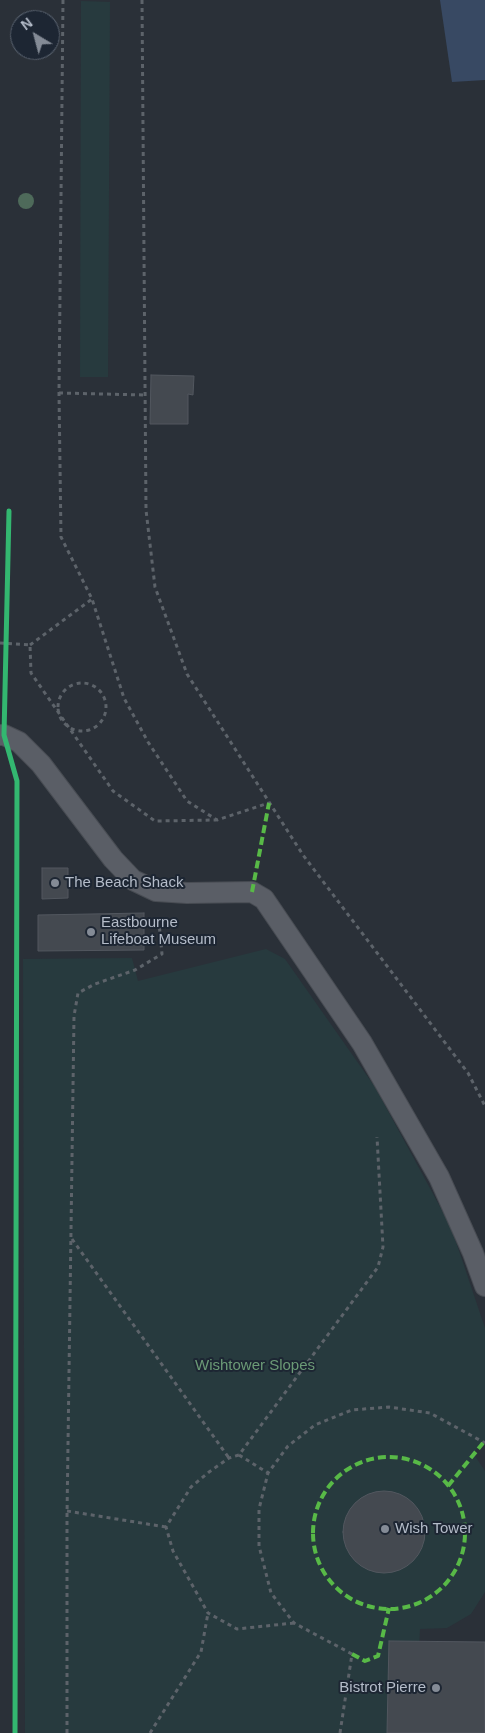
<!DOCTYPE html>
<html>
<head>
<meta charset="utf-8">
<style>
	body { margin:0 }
	#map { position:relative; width:485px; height:1733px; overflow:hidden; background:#2a3038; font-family:Arial,sans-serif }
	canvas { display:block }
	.north { position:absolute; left:10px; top:10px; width:50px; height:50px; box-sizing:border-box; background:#1d2633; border:1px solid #59626f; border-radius:50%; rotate:323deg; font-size:14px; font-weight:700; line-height:20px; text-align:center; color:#b4bcc9 }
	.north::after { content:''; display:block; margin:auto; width:18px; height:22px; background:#848b96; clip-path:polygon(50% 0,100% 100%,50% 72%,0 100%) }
</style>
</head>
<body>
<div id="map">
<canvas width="485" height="1733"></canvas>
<div class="north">N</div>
</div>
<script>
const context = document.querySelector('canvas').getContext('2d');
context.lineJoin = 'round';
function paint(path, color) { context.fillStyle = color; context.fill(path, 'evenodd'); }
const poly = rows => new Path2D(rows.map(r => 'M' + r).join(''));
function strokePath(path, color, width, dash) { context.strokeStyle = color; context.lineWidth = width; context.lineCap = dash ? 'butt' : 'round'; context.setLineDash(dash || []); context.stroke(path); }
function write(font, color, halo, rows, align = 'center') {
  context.font = font + ' Arial,sans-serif'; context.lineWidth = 4; context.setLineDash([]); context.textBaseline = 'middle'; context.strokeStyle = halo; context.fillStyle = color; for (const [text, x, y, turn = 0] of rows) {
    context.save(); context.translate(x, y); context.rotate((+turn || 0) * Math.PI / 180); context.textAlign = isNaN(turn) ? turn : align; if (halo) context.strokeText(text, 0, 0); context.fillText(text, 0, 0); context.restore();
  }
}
const green = poly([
	[81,1,110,2,108,377,80,377],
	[266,949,285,959,375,1087,451,1227,485,1328,485,1441,473,1453,485,1471,485,1592,471,1614,447,1628,420,1629,415,1733,25,1733,23,959,132,958,138,981]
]);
const water = poly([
	[440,0,485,0,485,80,452,82]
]);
const building = poly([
	[151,375,194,376,193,395,188,394,188,424,150,424,151,375],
	[42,868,68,868,68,898,42,899,42,868],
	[144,913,144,950,38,951,38,915,144,913],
	'343 1532a41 41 0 1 1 82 0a41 41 0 1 1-82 0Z',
	[389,1641,485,1642,485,1733,387,1733,389,1641]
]);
const path = poly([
	[63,0,59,393,61,537,92,599,124,698,148,742,187,801,217,820,269,803],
	[142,0,146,510,155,587,187,674,303,855,468,1073,485,1106],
	[59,393,145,395],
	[0,643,30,645,31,673,113,791,155,821,216,820],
	[30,645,92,599],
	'58 707a24 24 0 1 1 48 0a24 24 0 1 1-48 0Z',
	[72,1239,229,1458],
	[239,1455,268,1473],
	[67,1511,166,1527],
	[294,1623,237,1629,208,1613,173,1551,166,1527,191,1487,209,1472,229,1458,239,1455,378,1267,383,1247,377,1137],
	[67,1733,67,1516,74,1016,78,993,95,984,135,970,162,954,159,923],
	[150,1733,201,1652,208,1613],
	[340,1733,352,1654,294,1623,271,1593,259,1546,259,1509,268,1473,288,1446,315,1425,352,1410,389,1407,430,1413,485,1443]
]);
const service = poly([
	[0,735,4,735,19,742,41,764,113,859,133,880,156,891,187,893,252,892,264,899,362,1043,439,1177,473,1253,485,1286]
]);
const quiet = poly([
	[252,892,269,803],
	'313 1533a76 76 0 1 1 152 0a76 76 0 1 1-152 0Z',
	[448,1486,483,1443],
	[352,1654,365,1661,378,1656,389,1608]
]);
const cycleway = poly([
	[9,511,4,735,17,781,15,1733]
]);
const trees = [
	[26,201]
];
const markers = [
	[55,883,5,"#848b96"],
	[91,932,5,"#848b96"],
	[385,1529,5,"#848b96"],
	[436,1688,5,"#848b96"]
];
const poiNames = [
	["The Beach Shack",65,883],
	["Eastbourne",101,923],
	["Lifeboat Museum",101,940],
	["Wish Tower",395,1529],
	["Bistrot Pierre",426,1688,"right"]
];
const parkNames = [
	["Wishtower Slopes",255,1366]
];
paint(green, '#273a3e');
paint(water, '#384963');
paint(building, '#444950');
strokePath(building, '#52575f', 1);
strokePath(service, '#484c53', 22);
strokePath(path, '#5d636a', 3, [4, 4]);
strokePath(service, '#5a5e66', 20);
strokePath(quiet, '#58b947', 4, [8, 4]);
strokePath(cycleway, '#33b770', 5);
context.fillStyle = '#4e6a5a';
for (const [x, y] of trees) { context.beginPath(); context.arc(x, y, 8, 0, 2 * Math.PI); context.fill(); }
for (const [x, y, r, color] of markers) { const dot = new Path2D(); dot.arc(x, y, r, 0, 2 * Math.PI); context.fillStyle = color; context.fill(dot); strokePath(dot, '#1d2633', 2); }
write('15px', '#b4bcc9', '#1d2633', poiNames, 'left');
write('15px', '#6b9a76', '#1d2633', parkNames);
</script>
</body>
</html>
